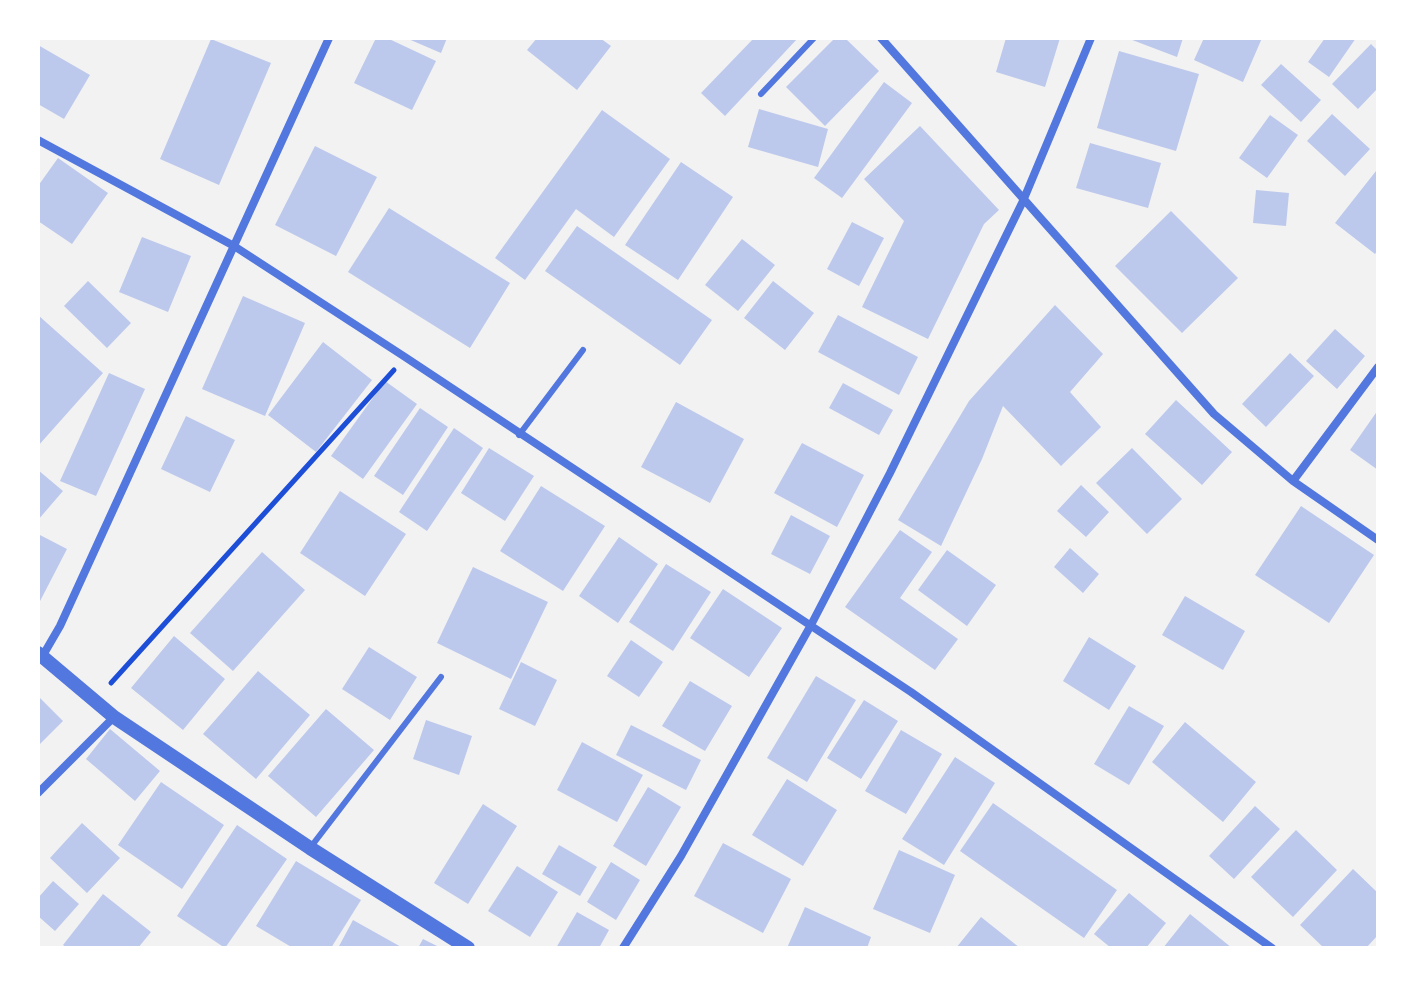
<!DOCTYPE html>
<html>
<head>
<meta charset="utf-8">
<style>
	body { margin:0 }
	#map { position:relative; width:1416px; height:986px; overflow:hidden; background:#f2f2f2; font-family:"Exo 2",sans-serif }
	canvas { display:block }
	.frame { position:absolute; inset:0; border:40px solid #fff; pointer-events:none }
</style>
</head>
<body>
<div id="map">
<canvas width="1416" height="986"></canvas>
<div class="frame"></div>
</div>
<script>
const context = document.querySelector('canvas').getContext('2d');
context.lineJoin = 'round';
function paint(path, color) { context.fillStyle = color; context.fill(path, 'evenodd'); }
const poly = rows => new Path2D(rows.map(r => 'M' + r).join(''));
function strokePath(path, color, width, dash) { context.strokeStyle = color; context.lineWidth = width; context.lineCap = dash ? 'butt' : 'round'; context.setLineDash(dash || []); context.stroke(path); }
const building = poly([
	[376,38,387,38,436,61,412,110,354,83],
	[406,38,447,38,441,53],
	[537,38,600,38,611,46,577,90,527,50],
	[754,38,798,38,725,116,701,93],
	[835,38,845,38,879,71,825,126,786,87],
	[1006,38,1060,38,1045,87,996,72],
	[1127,38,1183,38,1177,57],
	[1204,38,1262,38,1243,82,1194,60],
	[1325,38,1356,38,1329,77,1308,62],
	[211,39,271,63,219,185,160,159],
	[1371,44,1378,51,1378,88,1358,109,1332,84],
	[38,45,90,75,64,119,38,104],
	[1119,51,1199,74,1176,151,1097,128],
	[1281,64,1321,100,1301,122,1261,85],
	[884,82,912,103,842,198,814,178],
	[759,109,828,129,818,167,748,147],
	[602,110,670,159,614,237,576,209,525,280,495,258],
	[1332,114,1370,149,1345,176,1307,141],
	[1270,115,1298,135,1267,178,1239,158],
	[920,126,999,210,984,224,928,339,862,307,904,221,864,179],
	[1090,143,1161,163,1148,208,1076,188],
	[315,146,377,177,336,256,275,225],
	[58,158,108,193,72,244,38,221,38,186],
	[681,162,733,197,678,280,625,245],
	[1376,171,1378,250,1375,254,1335,223],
	[1256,190,1289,193,1286,226,1253,223],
	[389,208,510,283,470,348,348,272],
	[1171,211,1238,278,1182,333,1115,266],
	[852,222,884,238,859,286,827,269],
	[577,226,712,320,680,365,545,271],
	[142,237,191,256,168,312,119,292],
	[742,239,775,265,738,311,705,285],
	[88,281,131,323,107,348,64,306],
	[773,281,814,313,785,350,744,318],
	[243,296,305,323,265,416,202,389],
	[1055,305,1103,354,1070,392,1101,427,1061,466,1003,406,982,459,941,546,898,520,969,401],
	[38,315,103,373,38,446],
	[838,315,918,357,899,395,818,352],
	[1335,329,1365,356,1337,389,1306,361],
	[323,342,372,380,316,452,268,415],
	[1290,353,1314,376,1266,427,1242,404],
	[109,373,145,389,96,496,60,481],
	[385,381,417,404,363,479,331,456],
	[843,383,893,410,879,435,829,408],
	[1176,400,1232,452,1202,485,1145,434],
	[676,402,744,439,710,503,641,467],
	[420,408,448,427,403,495,374,476],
	[1378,410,1378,470,1350,450],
	[186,416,235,440,210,492,161,469],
	[454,428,483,448,427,531,399,512],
	[802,443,864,475,837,527,774,493],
	[489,448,534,476,505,521,461,493],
	[1132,448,1182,499,1147,534,1096,483],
	[38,470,63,491,38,520],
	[1081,485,1109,512,1086,537,1057,511],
	[541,486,605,526,563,591,500,551],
	[340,491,406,534,365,596,300,553],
	[1301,506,1374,555,1329,623,1255,575],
	[791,515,830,536,810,574,771,554],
	[900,530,932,552,900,598,958,639,935,670,845,607],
	[38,534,67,549,38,605],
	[619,537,658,564,618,623,579,596],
	[1070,548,1099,574,1083,593,1054,567],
	[947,550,996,585,967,626,918,590],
	[262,552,305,590,233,671,190,633],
	[666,564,711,592,673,651,629,622],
	[473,567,548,602,511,679,437,643],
	[723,589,782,628,749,677,690,638],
	[1185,596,1245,631,1223,670,1162,635],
	[174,636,225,679,183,730,131,688],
	[1089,637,1136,666,1109,710,1063,681],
	[631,640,663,662,639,697,607,676],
	[369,647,417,677,390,720,342,689],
	[521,662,557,680,535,726,499,709],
	[258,671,310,715,256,779,203,734],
	[816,676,856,700,807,782,767,758],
	[690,681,732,706,705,751,662,726],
	[38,696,63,721,38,746],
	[864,700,898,721,861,779,827,758],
	[1129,706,1164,726,1129,785,1094,764],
	[326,709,374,750,316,817,268,776],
	[426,720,472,736,459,775,413,759],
	[1185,722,1256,782,1223,822,1152,762],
	[631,725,701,760,686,790,616,755],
	[110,729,160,771,135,801,86,759],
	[901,730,942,754,906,814,865,791],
	[582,742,643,775,617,822,557,790],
	[955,757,995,783,944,865,902,839],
	[787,779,837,810,803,866,752,835],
	[161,782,224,825,182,889,118,845],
	[648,787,681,807,646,866,613,846],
	[993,803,1117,890,1084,938,960,851],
	[483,804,517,826,468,904,434,883],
	[1255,806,1280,829,1234,879,1209,856],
	[82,823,120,858,87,893,50,858],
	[237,825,287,859,225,948,177,916],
	[1296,830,1337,870,1293,917,1251,877],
	[723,843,791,879,763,933,694,896],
	[559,845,597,867,580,896,542,874],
	[899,850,955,875,930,933,873,909],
	[296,861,361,900,331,948,293,948,256,926],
	[611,862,640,880,616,920,587,902],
	[517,866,558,892,530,937,488,911],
	[1353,869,1378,893,1378,935,1366,948,1324,948,1300,925],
	[53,881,79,904,55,931,38,916,38,898],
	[1129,893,1166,923,1146,948,1111,948,1094,934],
	[103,894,151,932,138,948,67,948,63,945],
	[805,907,871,937,867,948,787,948],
	[577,912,609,930,599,948,556,948],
	[1190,914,1232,948,1163,948],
	[981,917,1020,948,956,948],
	[353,920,403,948,338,948],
	[423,939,441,948,418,948]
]);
const path = poly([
	[111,683,394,370]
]);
const service = poly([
	[761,94,814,38],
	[519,435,583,350],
	[310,848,441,677]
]);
const minor = poly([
	[881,38,1214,414,1293,481,1378,540],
	[38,140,234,246,405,357,911,692,1272,948],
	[1293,481,1378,367],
	[42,657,60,626,329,38],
	[38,793,114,717],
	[623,948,681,856,811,625,890,473,1023,201,1091,38]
]);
const tertiary = poly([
	[38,653,114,717,310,848,468,948]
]);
paint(building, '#bdc9ec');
strokePath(path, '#1d4ed8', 5);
strokePath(service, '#5277de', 6);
strokePath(minor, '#5277de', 8);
strokePath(tertiary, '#5277de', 14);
</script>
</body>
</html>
